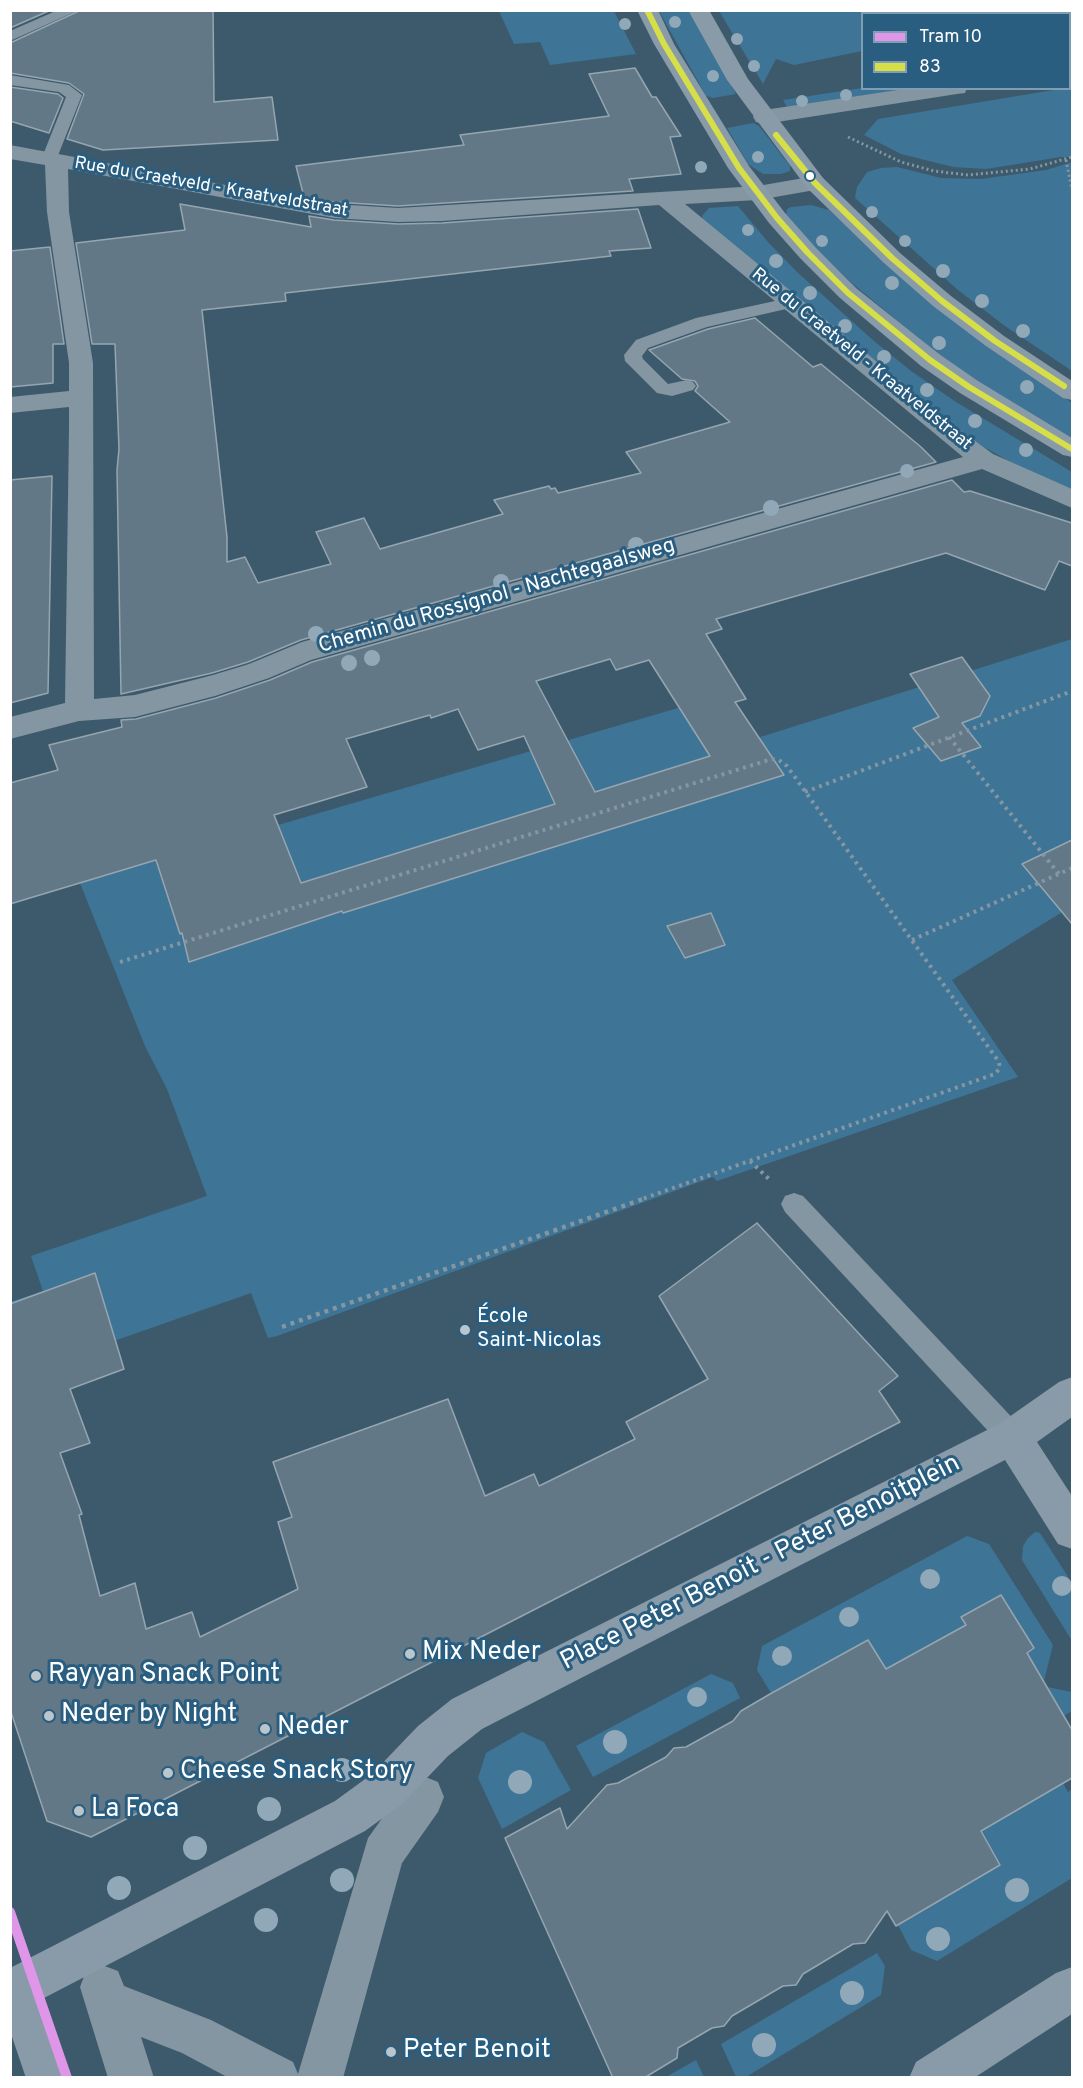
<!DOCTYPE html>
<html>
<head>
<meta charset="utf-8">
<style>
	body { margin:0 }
	#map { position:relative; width:1083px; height:2088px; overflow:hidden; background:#3d5a6c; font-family:Overpass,sans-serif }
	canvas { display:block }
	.frame { position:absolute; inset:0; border:12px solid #fff; pointer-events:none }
	.legend { position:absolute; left:861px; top:12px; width:210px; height:78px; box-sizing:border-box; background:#295e80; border:2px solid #7f9eb3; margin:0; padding:8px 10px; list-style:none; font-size:18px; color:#fff }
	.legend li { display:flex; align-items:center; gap:12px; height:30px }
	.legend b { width:30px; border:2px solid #7f9eb3 }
</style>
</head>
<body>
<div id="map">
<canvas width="1083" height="2088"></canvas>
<div class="frame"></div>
<ul class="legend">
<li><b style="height:8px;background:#df96e8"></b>Tram 10</li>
<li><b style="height:8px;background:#d6de48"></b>83</li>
</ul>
</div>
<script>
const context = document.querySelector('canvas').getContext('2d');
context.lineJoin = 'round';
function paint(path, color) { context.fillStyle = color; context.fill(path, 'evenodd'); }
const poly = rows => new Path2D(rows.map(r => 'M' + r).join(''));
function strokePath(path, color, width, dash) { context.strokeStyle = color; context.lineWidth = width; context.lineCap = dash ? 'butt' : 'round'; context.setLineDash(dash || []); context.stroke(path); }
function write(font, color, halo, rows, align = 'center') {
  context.font = font + ' Overpass,sans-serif'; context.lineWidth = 6; context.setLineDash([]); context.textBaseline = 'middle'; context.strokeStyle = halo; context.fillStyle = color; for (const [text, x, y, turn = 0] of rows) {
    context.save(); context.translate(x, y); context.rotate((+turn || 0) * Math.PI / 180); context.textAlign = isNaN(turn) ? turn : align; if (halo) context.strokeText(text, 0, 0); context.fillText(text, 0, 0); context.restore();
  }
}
const green = poly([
	[878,10,880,13,862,14,862,51,794,65,776,59,763,84,719,11],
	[499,11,614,11,636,54,550,65,540,42,514,44],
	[659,11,689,11,736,94,713,98,706,96],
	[1072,87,1072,157,1061,157,986,169,953,167,901,154,864,135,878,119],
	[862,88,907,89,787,107,783,100],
	[753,123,759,126,790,166,790,171,781,174,763,174,748,164,727,128],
	[1072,162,1072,371,1005,326,958,290,855,198,857,187,867,172,881,168,897,167,941,178,981,179,1046,170],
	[811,205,829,210,911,285,1072,403,1072,438,973,379,938,354,853,284,812,245,786,215,787,209,791,207],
	[738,206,768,242,797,272,874,341,911,371,956,402,1072,472,1072,489,1023,469,975,442,703,222,702,216,709,208],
	[1072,639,1072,906,952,980,1018,1077,717,1181,713,1177,277,1336,268,1338,251,1293,11,1377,10,1302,43,1291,31,1256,207,1196,167,1089,145,1046,80,883,719,696,754,739],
	[1035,1532,1040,1533,1072,1583,1072,1641,1022,1560,1023,1546,1028,1538],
	[967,1536,989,1544,1053,1645,1044,1681,1025,1654,1034,1648,1001,1596,961,1617,966,1625,886,1669,868,1640,771,1693,757,1670,762,1646],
	[711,1674,733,1683,740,1698,593,1777,576,1746],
	[1047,1687,1072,1692,1072,1711,1064,1716],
	[522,1732,544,1742,571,1790,502,1829,478,1778,486,1753],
	[1063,1783,1068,1792,1072,1789,1072,1878,937,1961,911,1950,898,1925,1000,1865,981,1831],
	[877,1953,885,1966,881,1995,746,2077,736,2077,721,2044],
	[696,2060,704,2077,666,2077]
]);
const building = poly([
	[10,10,51,10,10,28,10,10],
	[81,10,213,10,214,102,272,97,278,140,103,150,67,139,84,94,69,83,10,73,10,43,81,10],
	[635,68,652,97,656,97,681,136,670,137,681,174,629,179,633,191,398,206,334,202,304,197,296,166,464,145,460,135,609,116,589,74,635,68],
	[10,87,58,94,63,98,49,133,10,121,10,87],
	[180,204,311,227,309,216,334,220,398,224,442,223,638,209,651,248,609,251,611,256,285,293,286,301,202,310,227,537,227,562,245,557,258,583,331,564,316,532,364,518,380,549,503,514,494,500,549,486,551,489,555,488,558,493,641,473,626,452,730,422,695,391,698,386,695,381,682,379,649,350,708,329,755,318,813,367,821,364,921,447,936,462,301,640,248,662,212,673,121,694,117,470,119,449,115,344,92,344,76,243,185,230,180,204],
	[50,247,64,344,53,344,53,383,10,387,10,251,50,247],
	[52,476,48,693,10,703,10,480,52,476],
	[952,480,964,492,970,491,1072,523,1072,566,1059,561,1045,590,946,553,716,619,722,629,706,634,746,699,735,702,784,775,343,913,342,911,189,962,182,933,180,934,156,860,10,904,10,783,58,770,49,745,122,727,121,720,136,719,216,698,270,680,312,662,952,480],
	[610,659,616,670,649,660,710,756,595,792,536,681,610,659],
	[458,709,478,750,524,736,555,804,301,883,274,815,367,787,346,739,430,715,431,718,458,709],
	[962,657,990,696,980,716,962,723,981,747,941,761,913,728,939,717,910,674,962,657],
	[1072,840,1072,924,1022,864,1072,840],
	[711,913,725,945,685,958,667,926,711,913],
	[757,1223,898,1376,879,1391,900,1422,91,1837,47,1821,10,1709,10,1304,95,1273,124,1369,70,1389,90,1443,60,1453,82,1514,79,1515,100,1596,135,1583,146,1629,192,1612,200,1637,298,1589,278,1522,292,1517,273,1462,448,1399,485,1496,534,1474,539,1486,635,1439,626,1422,708,1379,659,1296,757,1223],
	[1001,1595,1034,1648,1027,1653,1072,1730,1072,1778,981,1831,1000,1865,896,1926,887,1911,865,1943,853,1944,803,1974,796,1985,783,1986,732,2016,724,2026,712,2028,678,2048,677,2058,644,2078,613,2078,505,1838,560,1808,567,1829,607,1785,618,1783,666,1757,674,1748,686,1747,733,1721,741,1711,770,1694,868,1640,886,1669,966,1625,961,1617,1001,1595]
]);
const pathFar2 = poly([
	[848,137,901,162,934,171,968,175,1030,169,1072,157],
	[1066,160,1072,190]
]);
const pathFar1 = poly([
	[949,737,1059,874],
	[805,792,1072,691],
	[912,940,1072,868],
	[120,962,772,759,779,760,787,766,999,1062,1000,1068,995,1074,639,1200],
	[750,1161,770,1180]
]);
const path = poly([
	[282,1327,643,1199]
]);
const lane = poly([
	[58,10,79,10,10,41,10,31,58,10],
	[10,75,69,85,82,95,55,163,49,165,41,160,66,97,59,92,10,85,10,75],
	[789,298,795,299,798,303,795,307,707,327,648,348,642,356,643,359,668,384,687,380,693,382,696,386,693,390,672,396,657,393,625,361,624,355,636,340,696,318,789,298],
	[794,1193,803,1196,1022,1428,1026,1437,1022,1446,1012,1450,1002,1446,785,1212,781,1204,785,1196,794,1193]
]);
const street = poly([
	[956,10,982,10,980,14,954,14,956,10],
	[1070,66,1072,66,1072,78,1070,78,1070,66],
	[911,88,967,88,965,93,957,94,764,124,756,122,753,117,756,112,764,110,911,88],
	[10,145,290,197,334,204,398,208,758,186,815,176,823,178,826,183,823,188,815,190,758,200,685,204,956,427,993,454,1072,489,1072,508,982,469,311,660,269,678,215,696,135,717,79,721,10,739,10,717,65,703,69,428,69,407,10,413,10,397,69,391,69,363,47,212,45,165,10,159,10,145],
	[68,169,334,218,398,222,442,221,659,205,963,457,302,642,249,664,213,675,135,695,94,699,93,363,69,212,68,169],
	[423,1776,438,1782,444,1797,438,1812,402,1863,343,2078,229,2078,182,2053,141,2037,154,2078,108,2078,80,1987,86,1971,102,1965,118,1971,124,1986,211,2020,293,2062,298,2074,368,1838,408,1782,423,1776]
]);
const secondary = poly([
	[637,10,658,10,674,44,749,166,785,213,816,248,856,288,939,354,978,381,1072,438,1072,457,1063,455,960,393,921,366,840,298,800,258,769,223,728,168,654,44,637,10],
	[688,10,709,10,748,79,823,178,900,253,951,296,1004,336,1072,381,1072,400,1063,398,986,346,933,306,884,263,807,188,727,80,688,10],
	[1072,1377,1072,1417,1037,1442,1072,1496,1072,1549,1058,1544,1005,1460,482,1729,448,1756,402,1804,365,1831,44,1998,72,2078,26,2078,10,2031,10,1968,335,1801,372,1774,418,1726,452,1699,999,1424,1059,1382,1072,1377],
	[1072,1967,1072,2014,974,2078,909,2078,916,2062,1056,1973,1072,1967]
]);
const bus1 = poly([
	[647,10,664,44,739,168,777,218,808,253,848,293,930,360,969,387,1072,449],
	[776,135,815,183,892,258,942,301,995,341,1064,386]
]);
const tram1 = poly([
	[10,1912,67,2078]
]);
const trees = [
	[675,22,6],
	[625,24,6],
	[737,39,6],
	[754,66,6],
	[713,76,6],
	[846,95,6],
	[802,101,6],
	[758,157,6],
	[701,167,6],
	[872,212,6],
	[748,230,6],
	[822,241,6],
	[905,241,6],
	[776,261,7],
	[943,271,7],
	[892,283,7],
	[810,293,7],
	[982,301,7],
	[845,326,7],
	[1023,331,7],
	[939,343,7],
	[884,357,7],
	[1027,387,7],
	[927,390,7],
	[975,421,7],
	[1026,450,7],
	[907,471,7],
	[771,508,8],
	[636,545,8],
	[501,582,8],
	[316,634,8],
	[372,658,8],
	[349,663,8],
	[930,1579,10],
	[1062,1586,10],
	[849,1617,10],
	[782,1656,10],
	[697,1697,10],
	[615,1742,12],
	[342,1770,12],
	[520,1782,12],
	[269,1809,12],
	[195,1848,12],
	[342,1880,12],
	[119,1888,12],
	[1017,1890,12],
	[266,1920,12],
	[938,1939,12],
	[852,1993,12],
	[764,2045,12]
];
const markers = [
	[810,176,5,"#fff"],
	[465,1330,6,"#bbc5cc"],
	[410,1654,6,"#bbc5cc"],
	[36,1676,6,"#bbc5cc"],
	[49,1716,6,"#bbc5cc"],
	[265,1729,6,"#bbc5cc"],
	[168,1773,6,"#bbc5cc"],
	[79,1811,6,"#bbc5cc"],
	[391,2052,6,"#bbc5cc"]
];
const farStreetnames = [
	["Rue du Craetveld - Kraatveldstraat",211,188,10],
	["Rue du Craetveld - Kraatveldstraat",861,360,39]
];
const streetNames = [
	["Chemin du Rossignol - Nachtegaalsweg",497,597,-16]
];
const poiNames = [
	["École",477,1318],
	["Saint-Nicolas",477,1342]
];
const nearStreetnames = [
	["Place Peter Benoit - Peter Benoitplein",761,1564,-27]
];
const nearPoinames = [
	["Mix Neder",422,1654],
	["Rayyan Snack Point",48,1676],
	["Neder by Night",61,1716],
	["Neder",277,1729],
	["Cheese Snack Story",180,1773],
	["La Foca",91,1811],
	["Peter Benoit",403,2052]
];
paint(green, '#3e7496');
paint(building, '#627886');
strokePath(building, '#96a6b1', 1.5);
strokePath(pathFar2, '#8396a2', 3, [2, 3]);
strokePath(pathFar1, '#8396a2', 4, [3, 4.5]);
strokePath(path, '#8396a2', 4.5, [4, 5]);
paint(lane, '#8396a2');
paint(street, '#8396a2');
paint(secondary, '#899ba8');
strokePath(bus1, '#d6de48', 6);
strokePath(tram1, '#df96e8', 10);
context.fillStyle = '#90a8b7';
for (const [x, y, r] of trees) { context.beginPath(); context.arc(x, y, r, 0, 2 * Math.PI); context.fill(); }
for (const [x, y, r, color] of markers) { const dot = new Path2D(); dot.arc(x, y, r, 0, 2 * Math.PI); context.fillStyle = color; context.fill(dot); strokePath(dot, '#295e80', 2); }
write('18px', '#fff', '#295e80', farStreetnames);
write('21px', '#fff', '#295e80', streetNames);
write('21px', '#fff', '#295e80', poiNames, 'left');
write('26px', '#fff', '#295e80', nearStreetnames);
write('26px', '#fff', '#295e80', nearPoinames, 'left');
</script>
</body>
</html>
